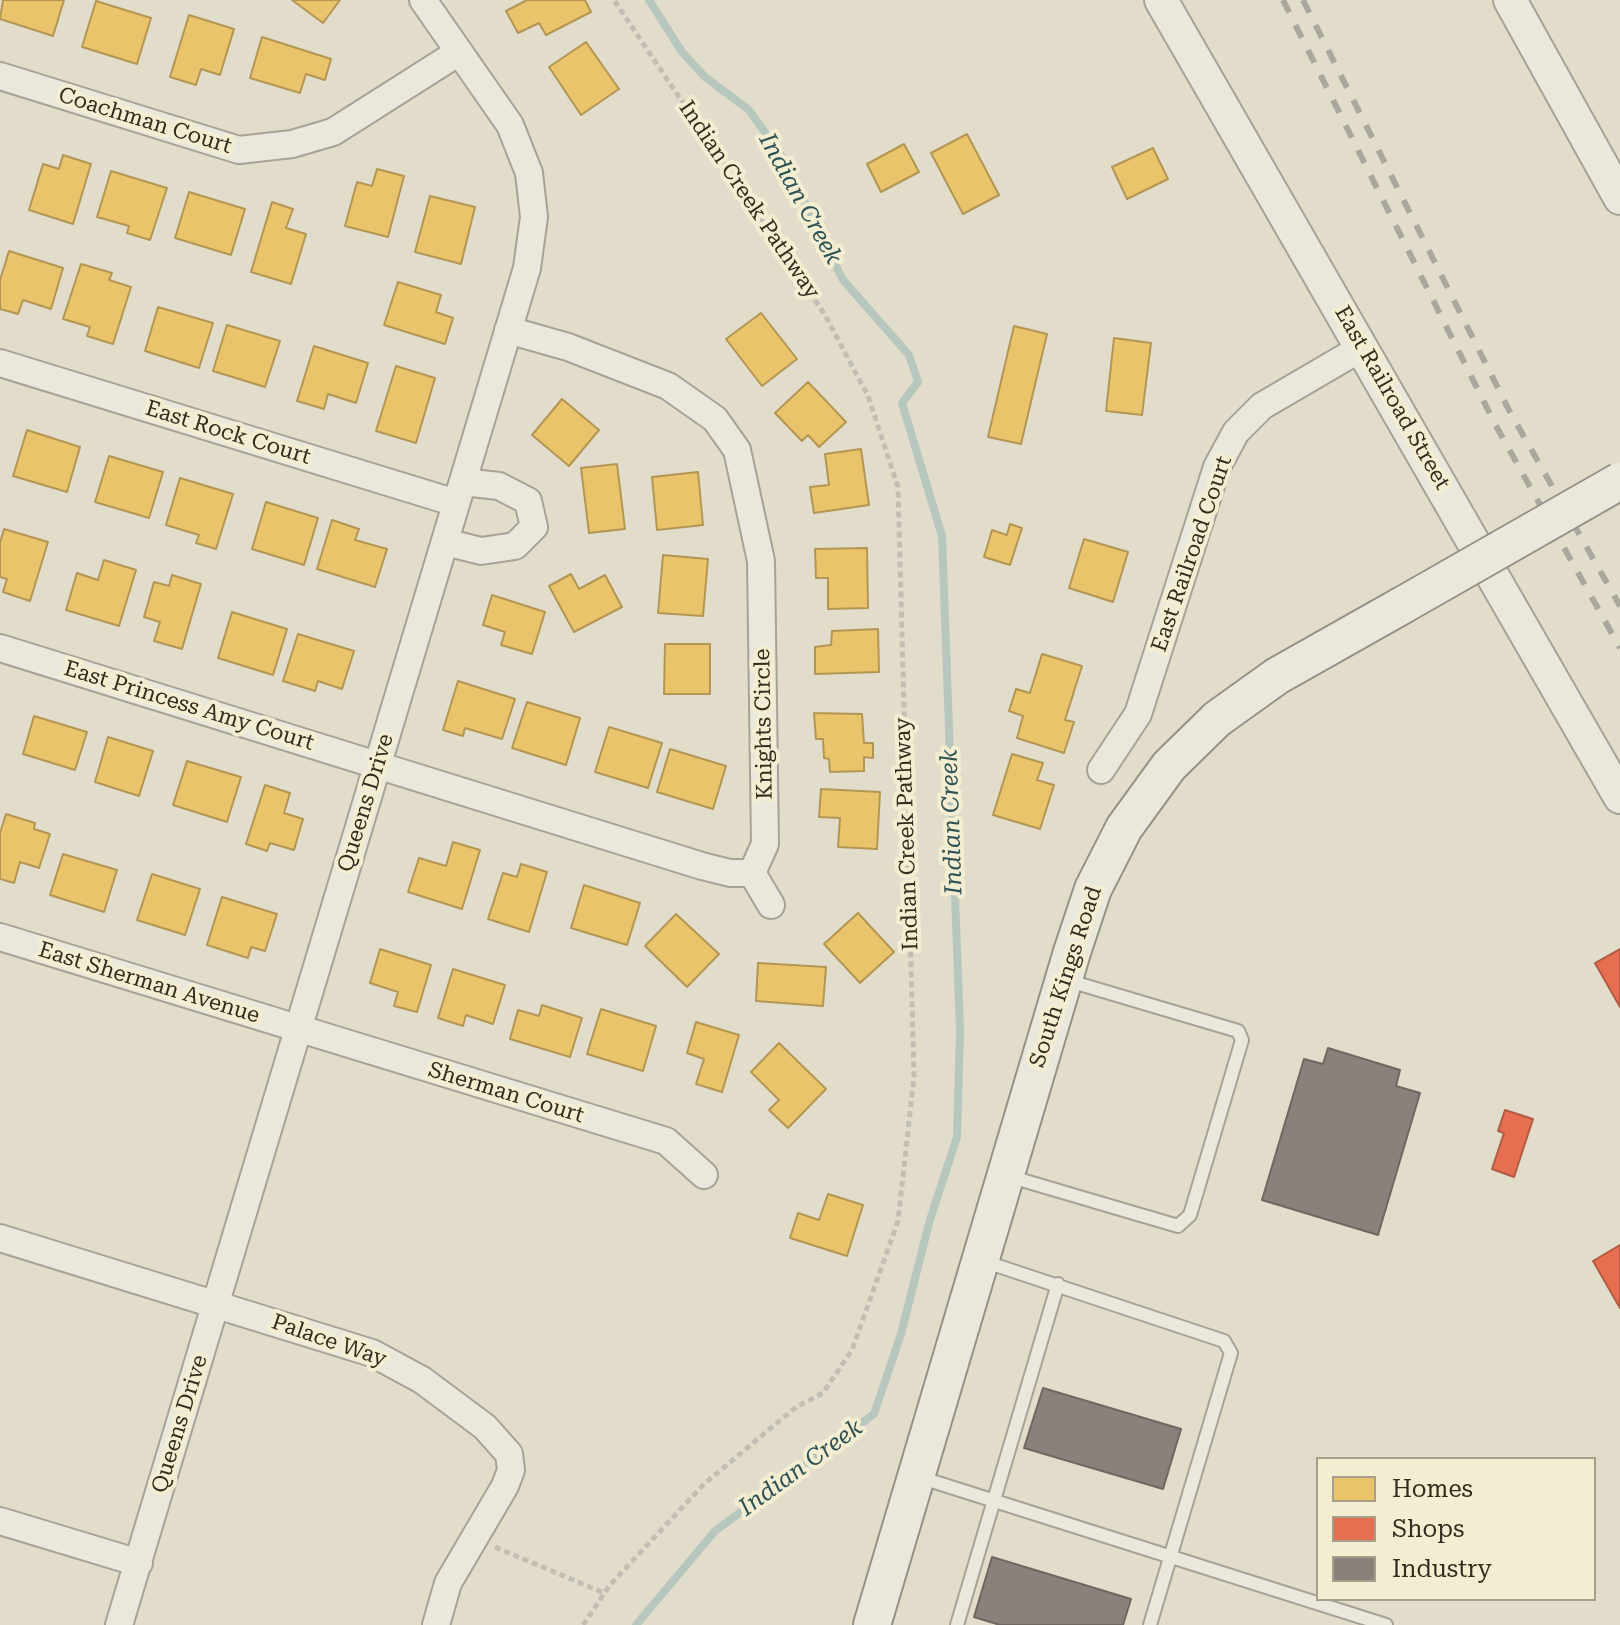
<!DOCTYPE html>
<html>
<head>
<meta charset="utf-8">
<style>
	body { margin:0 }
	#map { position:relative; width:1620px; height:1625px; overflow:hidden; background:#e2ddcb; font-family:"Roboto Serif",serif }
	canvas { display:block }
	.legend { position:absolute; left:1316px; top:1457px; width:280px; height:144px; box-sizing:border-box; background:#f3edd1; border:2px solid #a79f89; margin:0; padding:10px 14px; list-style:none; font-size:24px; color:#352b1e }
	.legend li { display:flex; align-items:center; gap:16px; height:40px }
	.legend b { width:40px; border:2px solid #a79f89 }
</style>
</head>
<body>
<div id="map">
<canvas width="1620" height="1625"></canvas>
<ul class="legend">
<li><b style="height:22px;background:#e9c46a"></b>Homes</li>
<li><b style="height:22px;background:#e76f51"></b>Shops</li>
<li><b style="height:22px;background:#8a817c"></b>Industry</li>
</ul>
</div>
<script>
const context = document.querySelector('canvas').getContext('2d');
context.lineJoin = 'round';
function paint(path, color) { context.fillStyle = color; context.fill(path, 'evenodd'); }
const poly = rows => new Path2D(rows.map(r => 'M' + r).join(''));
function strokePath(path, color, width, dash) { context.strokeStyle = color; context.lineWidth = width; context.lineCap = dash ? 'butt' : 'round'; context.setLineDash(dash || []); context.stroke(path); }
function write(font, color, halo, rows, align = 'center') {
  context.font = font + ' "Roboto Serif",serif'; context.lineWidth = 8; context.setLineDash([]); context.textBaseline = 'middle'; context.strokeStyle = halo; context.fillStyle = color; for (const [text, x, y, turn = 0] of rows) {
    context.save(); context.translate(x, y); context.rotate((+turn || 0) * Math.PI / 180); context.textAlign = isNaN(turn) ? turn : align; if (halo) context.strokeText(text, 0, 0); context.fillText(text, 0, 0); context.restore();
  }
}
const homes = poly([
	[3,0,64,0,53,36,0,19,3,0],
	[292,0,340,0,323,23,292,0],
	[527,0,585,0,591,12,546,35,539,23,518,33,506,11,527,0],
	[96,1,151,18,137,64,82,47,96,1],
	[189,15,234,29,220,75,201,69,196,85,170,77,189,15],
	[262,37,331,59,325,80,306,74,300,93,250,78,262,37],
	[586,42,619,89,581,115,549,67,586,42],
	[967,134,999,195,963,214,931,153,967,134],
	[904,144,919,172,881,192,867,164,904,144],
	[1153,148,1168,179,1127,199,1112,167,1153,148],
	[63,155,91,164,73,224,29,210,43,164,59,169,63,155],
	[377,169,404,176,388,237,345,226,357,182,372,186,377,169],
	[111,171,167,188,150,240,127,233,129,226,97,217,111,171],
	[189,192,245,209,231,255,175,238,189,192],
	[430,196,475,207,461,264,415,252,430,196],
	[272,202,293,209,286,228,306,234,291,284,251,272,272,202],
	[9,251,63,268,51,309,23,300,18,314,0,309,0,280,9,251],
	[81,264,112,273,109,280,131,287,113,344,87,336,90,327,63,319,81,264],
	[398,282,441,295,436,312,453,318,445,344,384,325,398,282],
	[158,307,213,323,199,368,145,351,158,307],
	[761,313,797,359,762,386,726,339,761,313],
	[227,325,280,341,265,387,213,371,227,325],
	[1014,326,1047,334,1021,444,988,437,1014,326],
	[1114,338,1151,343,1142,415,1106,411,1114,338],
	[314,346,368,363,356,403,328,394,324,409,297,401,314,346],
	[396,366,435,378,416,443,376,431,396,366],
	[808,382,846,422,819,447,808,435,802,441,775,413,808,382],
	[562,399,599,430,569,466,532,435,562,399],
	[27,430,80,447,67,492,13,476,27,430],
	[861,449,869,505,814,513,810,487,829,485,825,454,861,449],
	[109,456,163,472,149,518,95,502,109,456],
	[617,464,625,529,589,533,581,468,617,464],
	[698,472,703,525,657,530,652,477,698,472],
	[180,478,233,494,216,549,196,543,199,535,166,525,180,478],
	[266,502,318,518,304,565,252,549,266,502],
	[332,520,359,529,355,540,387,549,375,587,317,569,332,520],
	[1010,524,1022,528,1010,565,984,557,992,530,1007,535,1010,524],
	[4,529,48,542,30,601,3,592,7,579,0,577,0,543,4,529],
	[1084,539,1128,552,1113,602,1069,588,1084,539],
	[867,548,868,608,828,609,828,578,816,578,815,549,867,548],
	[663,555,708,559,703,616,658,613,663,555],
	[104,560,136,570,119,626,66,610,77,573,98,580,104,560],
	[571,574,579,589,605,575,622,607,574,632,549,586,571,574],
	[172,575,201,584,182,649,154,641,160,622,144,617,154,582,169,586,172,575],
	[492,595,545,612,532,654,501,645,505,632,483,625,492,595],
	[232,612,287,629,273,675,218,658,232,612],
	[878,629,879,672,815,674,815,647,831,645,832,631,878,629],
	[298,634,354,651,342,689,318,681,315,691,283,681,298,634],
	[665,644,710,644,710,694,664,694,665,644],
	[1042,654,1082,666,1065,720,1074,722,1064,753,1017,738,1023,716,1009,711,1016,689,1030,693,1042,654],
	[458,681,515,699,502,739,465,728,463,736,443,730,458,681],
	[527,702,580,718,566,765,512,748,527,702],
	[814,713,862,714,864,743,873,743,873,758,864,757,864,771,830,772,829,759,824,758,823,739,816,739,814,713],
	[34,716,87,732,75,770,23,754,34,716],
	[609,727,662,743,648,788,595,772,609,727],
	[108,737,153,751,139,796,95,782,108,737],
	[670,749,726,766,713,809,657,792,670,749],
	[1012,754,1043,763,1037,780,1054,785,1040,829,993,815,1012,754],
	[187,761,241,777,227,822,173,805,187,761],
	[265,785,290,793,284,813,303,819,294,850,270,843,267,851,246,844,265,785],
	[821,789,880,792,877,849,838,847,840,818,819,817,821,789],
	[6,814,35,823,34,829,50,834,39,868,20,862,14,883,0,879,0,833,6,814],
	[453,842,480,850,462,909,408,892,419,858,446,866,453,842],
	[63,854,117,870,104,912,50,895,63,854],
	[521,864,547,872,529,932,488,919,503,873,517,877,521,864],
	[152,874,200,889,185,935,137,920,152,874],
	[584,885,640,903,627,945,571,928,584,885],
	[222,897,277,914,265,951,251,947,248,958,207,945,222,897],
	[858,913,894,952,860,983,824,944,858,913],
	[676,914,719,954,687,987,645,946,676,914],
	[380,949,431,965,417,1012,394,1006,398,992,370,983,380,949],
	[758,963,826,967,823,1006,756,1001,758,963],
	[453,969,505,985,493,1024,466,1015,463,1026,438,1018,453,969],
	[542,1005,582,1018,570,1057,510,1039,518,1010,539,1016,542,1005],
	[601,1009,656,1026,643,1071,587,1054,601,1009],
	[696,1022,739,1035,722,1092,696,1084,704,1059,687,1053,696,1022],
	[779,1043,826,1089,788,1128,769,1110,779,1100,751,1072,779,1043],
	[828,1194,863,1205,847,1256,790,1238,798,1213,819,1220,828,1194]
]);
const shops = poly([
	[1620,949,1620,1007,1595,963,1620,949],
	[1505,1110,1533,1119,1514,1177,1492,1169,1504,1133,1498,1131,1505,1110],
	[1620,1245,1620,1308,1593,1261,1620,1245]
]);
const industry = poly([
	[1328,1048,1400,1070,1396,1086,1420,1093,1378,1235,1262,1200,1304,1059,1323,1064,1328,1048],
	[1043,1388,1181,1429,1163,1489,1024,1448,1043,1388],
	[992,1557,1131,1599,1123,1625,1000,1625,974,1617,992,1557]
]);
const stream = poly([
	[636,1625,715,1531,874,1414,901,1334,929,1223,957,1137,960,1032,942,536,902,403,918,382,909,355,843,280,783,158,749,110,705,77,682,52,649,0]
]);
const path = poly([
	[495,1547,604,1593],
	[583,1625,610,1585,704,1484,796,1407,823,1393,852,1350,898,1221,914,1076,898,487,868,396,825,315,614,0]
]);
const service = poly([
	[1008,1176,1178,1226,1190,1215,1242,1040,1238,1031,1066,980],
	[983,1261,1224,1341,1231,1353,1150,1625],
	[919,1477,1386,1625],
	[957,1625,1058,1284]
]);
const minor = poly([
	[0,76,239,150,292,144,333,132,459,52],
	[0,363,456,503],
	[445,542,481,551,515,546,534,527,528,501,499,486,463,482],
	[0,648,702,866,730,873,752,873,765,844,761,561,737,450,715,419,668,386,568,347,508,330],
	[1101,770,1138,714,1217,467,1236,432,1262,406,1363,347],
	[752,873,771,905],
	[0,937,666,1141,704,1175],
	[0,1238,372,1353,422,1380,485,1427,509,1454,511,1470,505,1486,448,1583,436,1625],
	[0,1521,139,1563],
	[119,1625,527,268,534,217,529,173,510,125,423,0]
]);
const tertiary = poly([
	[1161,0,1620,797],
	[1510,0,1620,198]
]);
const secondary = poly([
	[872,1625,1072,952,1093,889,1124,828,1169,766,1217,719,1277,676,1401,606]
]);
const rail = poly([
	[1283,0,1495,424,1620,648],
	[1303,0,1510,412,1620,606]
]);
const secondaryBridge = poly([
	[1401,606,1620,481]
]);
const streetNames = [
	["Coachman Court",145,121,17],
	["Indian Creek Pathway",749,200,56],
	["East Railroad Street",1392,398,60],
	["East Rock Court",228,433,17],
	["East Railroad Court",1192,554,-71],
	["East Princess Amy Court",189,706,17],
	["Knights Circle",764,724,-91],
	["Queens Drive",366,803,-73],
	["Indian Creek Pathway",907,834,-92],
	["South Kings Road",1066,977,-72],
	["East Sherman Avenue",149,983,17],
	["Sherman Court",506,1093,17],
	["Palace Way",329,1341,19],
	["Queens Drive",180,1424,-73]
];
const waterNames = [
	["Indian Creek",800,199,61],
	["Indian Creek",952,822,-92],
	["Indian Creek",801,1468,-36]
];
paint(homes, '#e9c46a');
strokePath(homes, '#b39653', 2);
paint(shops, '#e76f51');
strokePath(shops, '#b25b42', 2);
paint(industry, '#8a817c');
strokePath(industry, '#706760', 2);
strokePath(stream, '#b7c7be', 8);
strokePath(service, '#a7a295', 16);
strokePath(minor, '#a7a295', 30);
strokePath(tertiary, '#a7a295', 36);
strokePath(secondary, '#979185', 40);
strokePath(path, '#c3beb4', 5, [6, 4]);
strokePath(service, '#eae8dd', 12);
strokePath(minor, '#eae8dd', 26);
strokePath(tertiary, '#eae8dd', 32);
strokePath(secondary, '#eae8dd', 36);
strokePath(rail, '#aaa79d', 6, [14, 14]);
strokePath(secondaryBridge, '#979185', 40, []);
strokePath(secondaryBridge, '#eae8dd', 36);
write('22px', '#352b1e', '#f3edd1', streetNames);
write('italic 24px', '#2e5254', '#f3edd1', waterNames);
</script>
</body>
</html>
